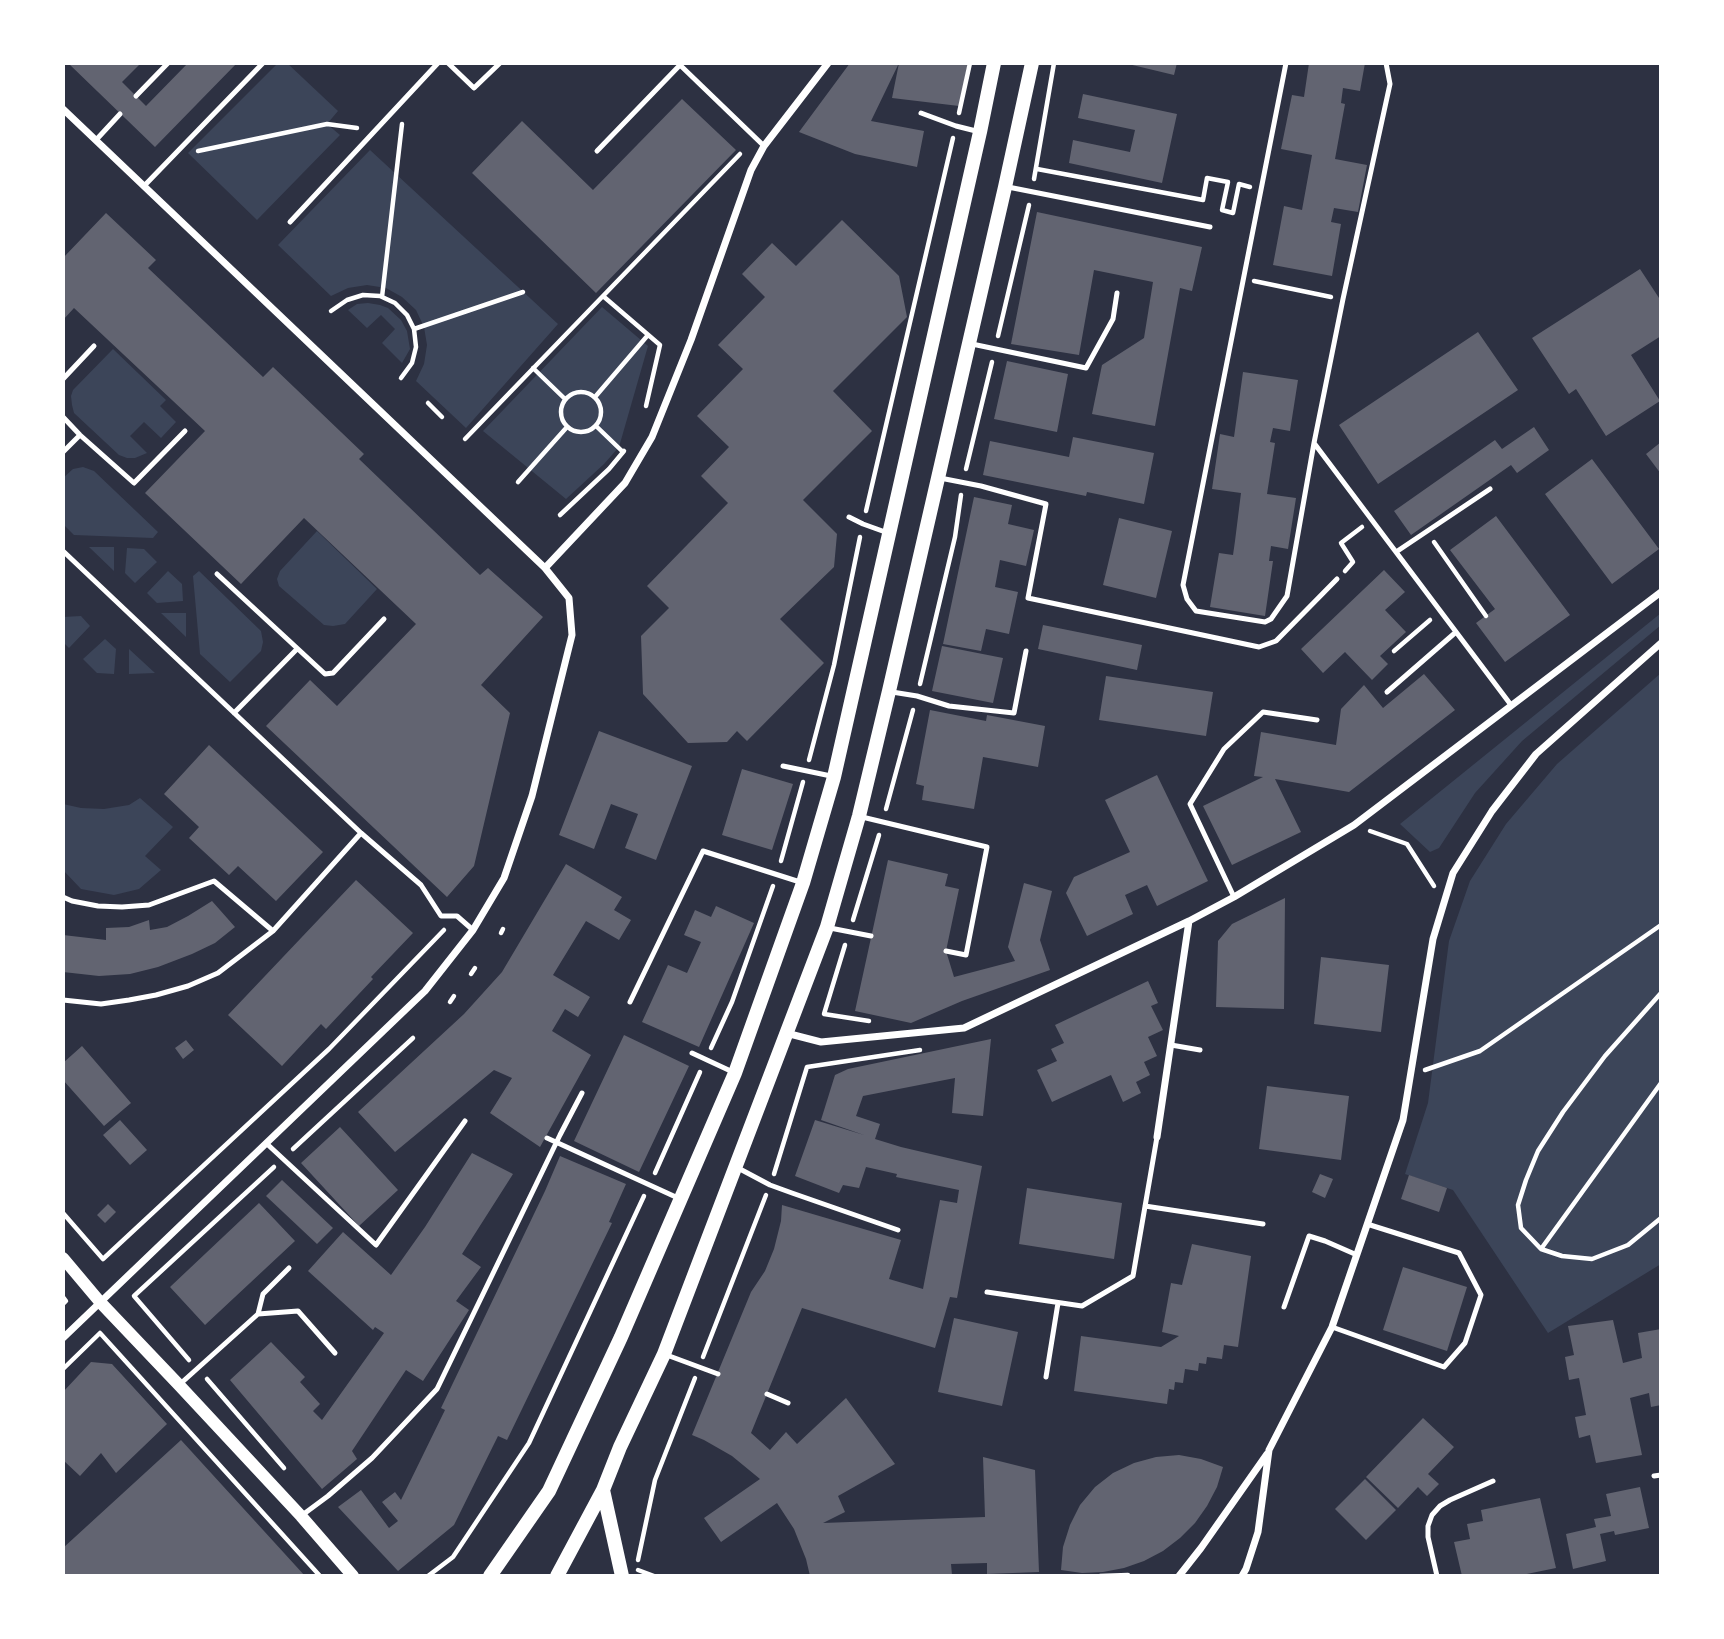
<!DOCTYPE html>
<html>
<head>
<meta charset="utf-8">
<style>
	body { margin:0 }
	#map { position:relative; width:1724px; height:1639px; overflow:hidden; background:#2d3142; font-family:Barlow,sans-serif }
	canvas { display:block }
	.frame { position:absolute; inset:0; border:65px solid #fff; pointer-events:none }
</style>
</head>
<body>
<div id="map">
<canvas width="1724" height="1639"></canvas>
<div class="frame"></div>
</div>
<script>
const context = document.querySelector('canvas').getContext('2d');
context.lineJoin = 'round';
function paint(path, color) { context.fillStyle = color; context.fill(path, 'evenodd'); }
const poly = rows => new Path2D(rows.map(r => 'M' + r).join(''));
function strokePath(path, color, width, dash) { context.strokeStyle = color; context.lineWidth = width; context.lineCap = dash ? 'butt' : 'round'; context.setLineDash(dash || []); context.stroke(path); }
const green = poly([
	[278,63,287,63,338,111,327,124,340,135,257,220,188,153],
	[370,150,558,324,466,428,416,381,424,364,427,345,424,327,416,310,402,297,386,288,367,285,348,288,331,296,278,245],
	[368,303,380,305,388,308,401,320,407,331,410,349,402,363,382,343,395,329,381,315,367,328,348,310,357,304],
	[602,307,648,346,619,447,604,464,566,499,483,431],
	[113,349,166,400,160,406,176,422,161,438,144,422,130,436,147,453,135,458,127,458,119,455,74,413,72,405,71,396,73,390],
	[83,467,94,471,158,532,153,538,74,535,63,524,63,478,73,469],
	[317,531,377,589,345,624,333,626,324,625,279,586,277,579,280,571],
	[89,547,114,547,114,571],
	[127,548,144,549,157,562,135,583,125,573],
	[168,571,182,584,183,601,157,603,147,593],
	[199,571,261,631,263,642,261,651,230,682,200,654,193,576],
	[161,613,186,613,186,637],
	[1661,613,1661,625,1522,741,1475,793,1439,848,1430,852,1400,824],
	[81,616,90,626,69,648,63,642,63,617],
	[105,639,116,649,114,674,97,673,83,659],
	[129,649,155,673,129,674],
	[1661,673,1661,1264,1548,1333,1453,1190,1405,1174,1428,1103,1449,941,1470,881,1506,824,1557,764],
	[140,798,173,827,145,856,161,870,139,889,114,895,81,889,63,870,63,804,81,808,104,809,129,805]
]);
const building = poly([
	[68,63,141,63,122,82,146,106,188,63,237,63,155,147],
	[850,63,899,63,871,121,924,131,917,167,855,154,799,132],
	[899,63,968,63,959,106,892,98],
	[1124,63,1177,63,1174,75],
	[1309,63,1365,63,1360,91,1343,88,1341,103,1345,104,1335,159,1367,165,1358,212,1334,208,1331,222,1341,224,1332,276,1273,265,1284,206,1302,210,1312,155,1281,149,1292,95,1304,97],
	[1083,94,1177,114,1162,183,1069,163,1073,140,1130,152,1135,130,1078,118],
	[682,99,736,150,596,293,472,173,522,121,593,190],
	[1037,212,1202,247,1192,291,1180,288,1155,426,1092,414,1102,365,1144,338,1153,282,1094,270,1079,355,1011,344],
	[106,213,156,260,148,268,263,377,273,367,364,454,359,459,480,575,488,568,543,617,481,685,510,713,474,866,447,897,266,726,310,680,337,706,416,624,304,518,241,584,145,493,205,431,74,308,63,320,63,258],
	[842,220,899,276,907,317,833,391,872,431,803,500,837,534,834,567,780,619,824,663,747,741,737,731,727,742,688,743,643,694,641,636,669,608,647,586,728,503,701,476,729,447,697,416,743,369,718,345,765,297,742,274,772,243,796,266],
	[1640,269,1661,301,1661,336,1631,355,1660,401,1606,436,1576,389,1569,394,1532,338],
	[1478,332,1518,390,1378,484,1339,425],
	[1007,361,1068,374,1057,432,994,419],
	[1243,372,1298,380,1290,431,1273,428,1270,442,1275,443,1267,494,1296,498,1288,549,1271,546,1269,561,1273,561,1265,616,1210,607,1219,553,1233,555,1235,541,1241,493,1212,489,1220,434,1234,437],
	[1534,427,1549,450,1517,473,1511,465,1411,535,1394,511,1495,440,1502,449],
	[1073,437,1154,453,1144,504,1087,492,1086,496,983,475,990,441,1069,457],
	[1661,442,1661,474,1646,454],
	[1592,459,1659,549,1612,584,1545,494],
	[974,497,1012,505,1008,524,1034,530,1026,566,1000,560,995,587,1018,592,1009,634,986,629,981,651,943,644],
	[1496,516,1570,615,1505,662,1476,623,1495,609,1450,550],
	[1119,518,1172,531,1156,598,1103,585],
	[1384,570,1405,592,1385,610,1406,632,1380,656,1388,664,1372,680,1345,652,1323,673,1301,649],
	[1043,625,1142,645,1137,670,1038,649],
	[942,646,1003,658,993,703,932,691],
	[1424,674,1455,710,1349,792,1275,779,1301,832,1232,865,1203,806,1263,777,1254,776,1261,732,1336,745,1341,709,1364,685,1383,708],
	[1106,676,1213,692,1206,736,1099,720],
	[930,710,986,721,987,715,1045,726,1038,767,983,757,974,809,922,800,924,786,916,784],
	[599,731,692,766,656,860,625,848,638,814,611,804,594,849,559,835],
	[209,745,323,852,276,901,238,866,229,875,189,838,199,827,164,794],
	[742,769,793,784,772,850,722,835],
	[1157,775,1208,881,1157,906,1147,885,1125,895,1133,914,1087,936,1066,893,1074,877,1130,852,1105,800],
	[888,860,948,874,945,886,959,889,946,951,954,977,1015,961,1008,947,1024,883,1052,891,1040,940,1050,970,962,1001,911,1023,855,1011],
	[566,864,622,897,614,910,631,920,619,940,586,921,553,975,590,997,578,1017,565,1009,552,1031,591,1055,540,1147,490,1113,512,1078,494,1070,395,1152,358,1112,464,1014,502,972],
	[356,880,413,933,371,977,373,979,326,1029,321,1024,282,1066,228,1015],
	[1285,898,1284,1009,1216,1007,1218,941,1232,924],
	[212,901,235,927,215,943,192,954,158,967,130,974,99,976,63,972,63,935,106,940,106,928,129,927,149,920,150,930,167,927,188,916],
	[716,906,754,923,699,1047,642,1022,668,965,687,973,701,942,684,935,695,910,711,917],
	[1321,957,1389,965,1381,1032,1314,1024],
	[1148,981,1158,1003,1151,1006,1163,1030,1148,1037,1157,1056,1144,1062,1150,1075,1136,1082,1141,1093,1123,1102,1111,1075,1052,1102,1037,1070,1057,1061,1051,1049,1064,1043,1055,1025],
	[624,1035,689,1066,639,1172,574,1141],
	[991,1039,983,1116,952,1113,955,1078,863,1096,856,1116,880,1124,875,1139,901,1147,982,1166,957,1298,950,1297,935,1348,802,1308,751,1433,770,1450,786,1432,797,1444,846,1398,895,1464,838,1496,845,1512,823,1523,985,1517,983,1457,1035,1470,1039,1572,987,1574,987,1563,951,1564,952,1575,810,1576,806,1559,794,1529,777,1503,721,1542,704,1518,760,1479,732,1456,704,1440,692,1435,751,1292,765,1271,774,1249,781,1221,782,1205,901,1240,889,1279,923,1289,940,1200,957,1203,959,1190,896,1177,897,1174,866,1167,859,1188,843,1185,839,1193,795,1176,815,1120,864,1135,821,1120,835,1075,848,1069],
	[186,1040,194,1050,183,1059,175,1048],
	[82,1046,131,1103,104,1126,63,1080,63,1063],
	[1267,1086,1349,1096,1341,1160,1259,1149],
	[120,1120,147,1150,130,1165,103,1135],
	[340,1127,398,1190,359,1226,301,1163],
	[472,1153,513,1174,462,1254,481,1267,456,1301,469,1310,423,1381,406,1370,352,1451,357,1459,322,1489,230,1380,271,1342,305,1377,300,1382,320,1404,313,1411,322,1420,384,1333,375,1327,373,1330,308,1271,343,1232,391,1275,425,1227],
	[560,1156,626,1184,609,1222,612,1223,507,1440,498,1436,454,1525,398,1571,338,1507,361,1490,389,1528,398,1521,382,1502,395,1492,401,1500,445,1410,441,1408,545,1191],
	[1320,1174,1333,1179,1325,1198,1312,1192],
	[1409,1175,1447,1188,1439,1212,1401,1199],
	[282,1180,333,1228,317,1244,266,1196],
	[1027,1188,1122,1203,1114,1259,1019,1244],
	[259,1203,295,1241,205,1325,170,1287],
	[108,1204,116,1212,105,1223,97,1215],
	[1192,1244,1251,1256,1238,1347,1224,1345,1222,1359,1207,1357,1206,1364,1199,1363,1198,1371,1185,1369,1183,1383,1175,1382,1174,1390,1169,1389,1167,1404,1074,1391,1081,1336,1161,1347,1179,1336,1162,1332,1171,1283,1182,1285],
	[1403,1267,1467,1287,1447,1351,1383,1330],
	[954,1318,1018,1332,1002,1406,938,1392],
	[1613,1320,1623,1363,1642,1358,1638,1333,1661,1329,1661,1405,1651,1407,1649,1393,1630,1398,1642,1455,1596,1463,1590,1435,1579,1438,1575,1417,1586,1415,1579,1378,1569,1380,1565,1357,1574,1355,1568,1326],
	[91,1362,112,1364,167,1424,116,1473,101,1453,80,1476,63,1460,63,1392],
	[1423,1418,1454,1447,1428,1474,1439,1484,1427,1496,1418,1487,1398,1508,1366,1477],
	[181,1440,305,1576,63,1576,63,1548],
	[1179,1455,1201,1459,1223,1467,1217,1487,1207,1506,1195,1523,1180,1538,1163,1551,1144,1561,1124,1568,1103,1572,1082,1573,1061,1570,1063,1547,1070,1525,1080,1505,1095,1487,1113,1473,1134,1463,1156,1457],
	[1365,1479,1396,1510,1366,1540,1335,1509],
	[1640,1487,1649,1528,1615,1535,1614,1531,1600,1534,1606,1561,1573,1569,1566,1534,1596,1527,1594,1519,1611,1516,1606,1494],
	[1540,1498,1556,1568,1517,1576,1462,1576,1454,1542,1470,1539,1467,1524,1483,1521,1481,1510]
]);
const path = poly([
	[959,113,970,63],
	[198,151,327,124,357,128],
	[1037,169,1203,200,1207,178,1228,182,1222,210,1233,213,1239,184,1250,187],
	[1034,179,1054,63],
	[1254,281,1331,297],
	[382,297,402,124],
	[331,311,347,300,363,295,380,296,395,303,407,315,414,329,416,347,412,363,401,378],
	[414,329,523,292],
	[998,336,1029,205],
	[533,368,565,399],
	'561 412a20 20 0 1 1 40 0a20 20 0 1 1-40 0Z',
	[595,397,648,335],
	[428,403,442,417],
	[646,406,660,345,603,296,740,154],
	[596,426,623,452],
	[465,439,603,296],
	[966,469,992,362],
	[518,482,567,427],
	[866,511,953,138],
	[560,515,609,469,624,451],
	[1434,542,1486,616],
	[1345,571,1353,562,1341,543,1362,527],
	[1394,651,1430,620],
	[920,684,955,537,961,495],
	[809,760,834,665,860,537],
	[886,809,913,710],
	[1370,831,1407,844,1434,886],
	[781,861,803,782],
	[853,920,879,835],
	[501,933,503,929],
	[845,945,824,1014,869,1021],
	[471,974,475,968],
	[1661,993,1605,1056,1563,1112,1538,1151,1526,1180,1518,1205,1521,1228,1541,1249,1562,1256,1592,1259,1628,1245,1661,1218],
	[450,1002,454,996],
	[711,1048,732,1002,773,886],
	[1425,1070,1480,1051,1661,925],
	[293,1149,413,1038],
	[655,1173,700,1072],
	[774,1174,807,1067,920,1050],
	[63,1213,103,1259,329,1049,444,930],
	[1541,1249,1661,1083],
	[63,1297,66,1301,63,1304],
	[703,1357,766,1195],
	[189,1360,134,1296,274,1167],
	[63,1369,100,1333,320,1576],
	[207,1379,284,1468],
	[638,1560,655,1480,695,1378],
	[638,1570,654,1576],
	[428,1576,453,1557,529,1443,644,1196],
	[1100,1576,1128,1575]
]);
const service = poly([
	[448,63,474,88,500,63],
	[1286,63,1183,585,1187,599,1196,611,1265,622,1271,619,1287,596,1314,443],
	[1386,63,1390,84,1343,299,1314,443,1511,705],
	[136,96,168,63],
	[921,113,956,126,980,132],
	[96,140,120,114],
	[597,151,680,65,764,146],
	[144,186,263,63],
	[1008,187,1210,227],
	[290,222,438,63],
	[972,344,1086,368,1113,319,1117,293],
	[63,379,94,346],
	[63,417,80,435,134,483,185,431],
	[63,452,80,435],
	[940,478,981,486,1046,504,1028,598,1259,647,1276,641,1337,579],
	[849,517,863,524,888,533],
	[63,551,361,833,421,885,441,916,457,916,473,930],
	[1396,552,1490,489],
	[217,574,325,674,333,673,384,619],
	[892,692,917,696,949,706,1014,713,1026,651],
	[1387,692,1456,632],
	[234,713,297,649],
	[783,766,831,776],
	[862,817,987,847,966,955,946,951],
	[63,897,72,901,98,906,122,907,149,905,214,881,273,931],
	[1234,897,1190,804,1224,749,1263,712,1317,720],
	[830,928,871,936],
	[63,1000,101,1004,129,1000,156,995,188,986,218,973,273,931,361,833],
	[630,1002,703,851,800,882],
	[1171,1045,1200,1050],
	[692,1053,735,1073],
	[547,1138,678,1198],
	[266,1143,376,1245,465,1121],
	[738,1168,770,1185,792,1193,898,1230],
	[1145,1206,1263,1224],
	[987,1292,1082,1306,1133,1276,1157,1137],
	[1284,1307,1309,1236,1325,1241,1357,1255],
	[258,1314,263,1294,289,1268],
	[1332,1327,1444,1367,1465,1343,1481,1295,1459,1253,1367,1224],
	[664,1354,718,1374],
	[1046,1377,1058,1303],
	[179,1385,258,1314,298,1311,335,1353],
	[767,1394,788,1403],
	[1654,1476,1661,1475],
	[301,1516,328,1496,372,1458,437,1389,560,1135,582,1093],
	[1437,1576,1428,1537,1428,1526,1432,1515,1440,1506,1450,1500,1493,1481]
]);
const minor = poly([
	[63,109,545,568,569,598,572,635,532,796,504,878,473,930,425,991,63,1338],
	[545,568,625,483,652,437,691,340,751,170,764,146,828,63],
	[786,1033,821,1042,964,1028,1189,921,1234,897,1354,825,1661,592],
	[1157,1137,1189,921],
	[1179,1576,1201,1548,1267,1454],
	[1242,1576,1246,1569,1258,1532,1269,1450,1332,1327,1403,1120,1433,939,1453,873,1492,811,1536,754,1661,643]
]);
const tertiary = poly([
	[63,1258,100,1302,179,1385,301,1516,353,1576]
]);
const secondary = poly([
	[603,1490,622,1576],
	[490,1576,549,1491,621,1337,735,1073,803,883,834,777,980,132,994,63],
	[557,1576,603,1490,620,1447,664,1354,827,927,859,816,889,691,1005,187,1032,63]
]);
paint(green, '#3c4559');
paint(building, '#626471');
strokePath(path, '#fff', 4.5);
strokePath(service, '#fff', 5);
strokePath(minor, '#fff', 7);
strokePath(tertiary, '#fff', 12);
strokePath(secondary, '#fff', 14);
</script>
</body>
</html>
